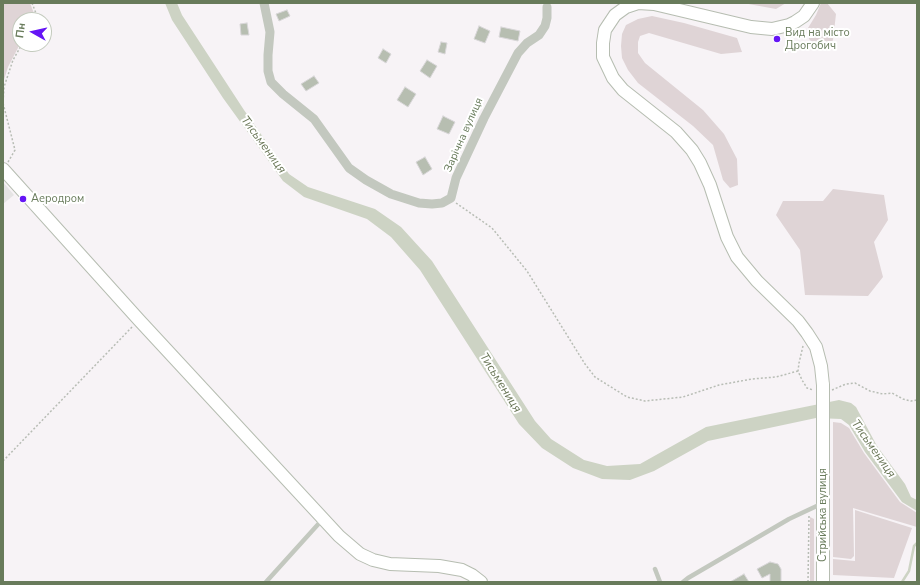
<!DOCTYPE html>
<html>
<head>
<meta charset="utf-8">
<style>
	body { margin:0 }
	#map { position:relative; width:920px; height:585px; overflow:hidden; background:#f7f3f6; font-family:"Nunito Sans",sans-serif }
	canvas { display:block }
	.frame { position:absolute; inset:0; border:4px solid #687b5b; pointer-events:none }
	.north { position:absolute; left:12px; top:12px; width:40px; height:40px; box-sizing:border-box; background:#fff; border:1px solid #c3cabd; border-radius:50%; rotate:278deg; font-size:11px; font-weight:700; line-height:16px; text-align:center; color:#687b5b }
	.north::after { content:''; display:block; margin:auto; width:14px; height:18px; background:#6515f5; clip-path:polygon(50% 0,100% 100%,50% 72%,0 100%) }
</style>
</head>
<body>
<div id="map">
<canvas width="920" height="585"></canvas>
<div class="frame"></div>
<div class="north">Пн</div>
</div>
<script>
const context = document.querySelector('canvas').getContext('2d');
context.lineJoin = 'round';
function paint(path, color) { context.fillStyle = color; context.fill(path, 'evenodd'); }
const poly = rows => new Path2D(rows.map(r => 'M' + r).join(''));
function strokePath(path, color, width, dash) { context.strokeStyle = color; context.lineWidth = width; context.lineCap = dash ? 'butt' : 'round'; context.setLineDash(dash || []); context.stroke(path); }
function write(font, color, halo, rows, align = 'center') {
  context.font = font + ' "Nunito Sans",sans-serif'; context.lineWidth = 4; context.setLineDash([]); context.textBaseline = 'middle'; context.strokeStyle = halo; context.fillStyle = color; for (const [text, x, y, turn = 0] of rows) {
    context.save(); context.translate(x, y); context.rotate((+turn || 0) * Math.PI / 180); context.textAlign = isNaN(turn) ? turn : align; if (halo) context.strokeText(text, 0, 0); context.fillText(text, 0, 0); context.restore();
  }
}
const built = poly([
	[3,182,14,195,3,204]
]);
const green = poly([
	[3,3,30,3,35,16,34,20,20,20,20,44,8,67,3,83],
	[743,3,786,3,776,9],
	[821,3,827,3,836,14,833,40,828,49,824,50,815,45,809,39,808,28,816,15],
	[652,16,684,23,737,38,742,52,721,54,649,33,640,36,638,42,638,53,645,63,703,110,724,134,737,159,738,185,730,188,723,180,713,145,693,126,638,83,628,70,622,58,621,46,622,34,626,25,638,19],
	[833,189,884,195,888,220,874,242,883,277,868,296,805,295,800,250,776,215,783,201,823,201],
	[833,422,841,423,849,428,864,453,900,502,917,513,917,527,853,508,854,556,851,559,833,557],
	[855,510,912,528,894,578,833,575,833,559,855,561],
	[810,517,814,519,814,582,810,582]
]);
const water = poly([
	[165,3,177,3,182,15,244,110,289,174,308,187,375,209,401,227,432,261,535,421,551,439,584,460,607,466,640,464,706,427,839,400,851,403,856,407,877,446,905,484,911,497,917,500,917,511,902,502,865,452,849,425,841,419,816,418,708,441,654,471,630,480,602,479,573,468,542,448,519,424,420,270,391,237,367,219,304,197,283,181,223,98,172,20]
]);
const stream = poly([
	[902,582,909,571,914,546,917,543]
]);
const building = poly([
	[287,10,290,16,279,21,276,14,287,10],
	[247,23,249,35,241,35,240,24,247,23],
	[479,26,490,31,485,43,474,39,479,26],
	[501,27,520,31,518,41,499,37,501,27],
	[441,42,447,43,445,54,438,52,441,42],
	[383,49,391,54,386,63,378,58,383,49],
	[427,60,437,66,430,78,420,71,427,60],
	[314,76,319,83,306,91,301,84,314,76],
	[405,87,416,94,408,107,397,100,405,87],
	[443,116,455,122,449,134,437,129,443,116],
	[425,157,432,169,423,175,416,162,425,157],
	[770,562,778,564,781,569,781,582,770,582,770,574,762,578,757,569,770,562],
	[744,574,749,582,730,582,744,574]
]);
const path = poly([
	[32,3,37,16,36,20],
	[8,162,15,150,3,103,4,87,13,60,22,44],
	[456,203,492,228,527,271,585,364,595,377,627,397,645,401,683,397,719,385,752,379,776,377,798,371],
	[803,346,799,363,798,371,802,380,807,388,813,390],
	[832,390,846,384,855,383,870,391,883,394,892,393,903,399,911,401,917,400],
	[3,461,132,327],
	[808,582,809,516]
]);
const lane = poly([
	[655,569,660,582],
	[266,582,322,520],
	[683,582,688,578,789,519,821,504]
]);
const street = poly([
	[264,3,270,32,268,55,268,71,271,82,283,94,314,119,349,168,366,180,391,194,419,203,432,204,442,203,451,198,456,178,484,118,518,53,527,43,539,35,545,26,547,18,547,7]
]);
const secondary = poly([
	[813,3,804,16,795,22,789,25,772,29,751,27,654,4,638,3,626,7,615,15,605,30,603,43,603,57,613,78,623,90,676,132,692,150,700,163,710,185,727,237,737,257,757,281,798,321,807,333,816,347,821,366,823,385],
	[3,169,139,320,339,536,360,554,373,560,390,564,439,566,462,570,472,575,481,582],
	[823,448,823,582]
]);
const secondaryBridge = poly([
	[823,448,823,385]
]);
const markers = [
	[777,39,4,"#6515f5"],
	[23,199,4,"#6515f5"]
];
const poiNames = [
	["Вид на місто",785,33],
	["Дрогобич",785,46],
	["Аеродром",31,199]
];
const streetNames = [
	["Зарічна вулиця",464,135,-66],
	["Стрийська вулиця",823,515,-90]
];
const waterNames = [
	["Тисьмениця",263,145,54],
	["Тисьмениця",500,383,58],
	["Тисьмениця",873,449,55]
];
paint(built, '#e5e4e4');
paint(green, '#dfd4d6');
paint(water, '#cdd3c4');
strokePath(stream, '#cdd3c4', 2.5);
paint(building, '#b7beb1');
strokePath(building, '#d8d6d8', 1);
strokePath(secondary, '#b6bdb1', 14);
strokePath(path, '#b8bdb5', 1.5, [2, 2]);
strokePath(lane, '#c3c8bf', 4.5);
strokePath(street, '#c3c8bf', 9);
strokePath(secondary, '#fff', 12);
strokePath(secondaryBridge, '#b6bdb1', 14, []);
strokePath(secondaryBridge, '#fff', 12);
for (const [x, y, r, color] of markers) { const dot = new Path2D(); dot.arc(x, y, r, 0, 2 * Math.PI); context.fillStyle = color; context.fill(dot); strokePath(dot, '#fff', 1.5); }
write('11px', '#687b5b', '#fff', poiNames, 'left');
write('11px', '#687b5b', '#fff', streetNames);
write('italic 12px', '#687555', '#fff', waterNames);
</script>
</body>
</html>
